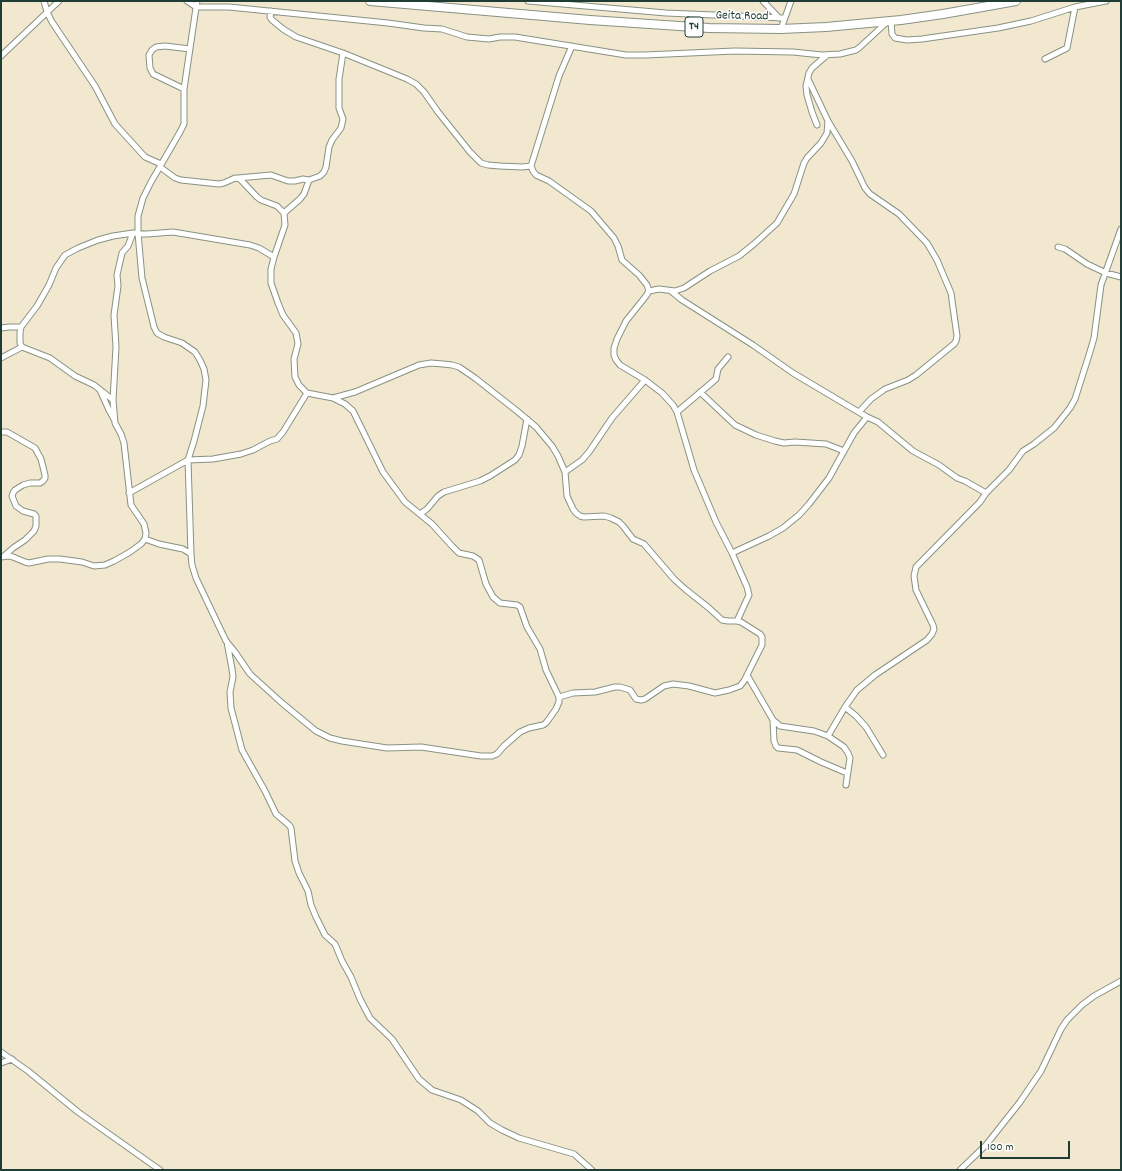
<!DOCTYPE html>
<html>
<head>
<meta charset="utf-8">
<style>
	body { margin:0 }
	#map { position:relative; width:1122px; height:1171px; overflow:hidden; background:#f2e8d0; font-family:Dekko,sans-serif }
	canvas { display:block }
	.frame { position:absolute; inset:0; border:2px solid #1f3d34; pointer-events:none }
	.scale { position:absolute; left:980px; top:1141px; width:90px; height:18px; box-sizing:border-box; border:2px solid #1f3d34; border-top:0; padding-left:5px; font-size:12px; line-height:14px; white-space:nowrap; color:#1f3d34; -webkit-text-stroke:3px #fff; paint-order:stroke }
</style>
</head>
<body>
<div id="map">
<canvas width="1122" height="1171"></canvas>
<div class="frame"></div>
<div class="scale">100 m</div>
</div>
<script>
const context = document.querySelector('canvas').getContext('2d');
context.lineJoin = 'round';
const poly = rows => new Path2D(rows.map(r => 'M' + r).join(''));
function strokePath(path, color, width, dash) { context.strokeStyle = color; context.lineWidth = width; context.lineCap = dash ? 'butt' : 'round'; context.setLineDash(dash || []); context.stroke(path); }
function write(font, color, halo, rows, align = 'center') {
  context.font = font + ' Dekko,sans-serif'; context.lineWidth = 3; context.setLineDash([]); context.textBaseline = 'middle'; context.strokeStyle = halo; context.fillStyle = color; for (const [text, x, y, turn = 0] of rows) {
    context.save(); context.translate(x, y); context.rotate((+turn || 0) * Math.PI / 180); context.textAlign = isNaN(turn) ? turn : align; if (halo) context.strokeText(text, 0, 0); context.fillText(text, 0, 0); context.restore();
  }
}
const minor = poly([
	[44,1,47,12,52,22,95,86,115,124,145,157,161,164],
	[187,1,196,7,229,7,388,23,424,28,442,29,467,37,489,39,500,37,515,37,626,55,645,55,735,51,793,52,822,55,840,54,856,50,860,47,887,22],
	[197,1,184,89,184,124,180,132,151,182,143,198,138,216,138,233,142,278,154,327,157,333,164,337,182,343,195,352,200,360,204,369,206,380,203,406,194,441,188,460,191,554,192,565,196,578,226,641,235,652,250,674,282,703,316,731,330,738,342,741,387,748,421,747,481,756,492,756,497,754,504,746,520,732,529,728,543,725,546,723,556,709,559,702,559,697,546,670,540,649,527,627,520,607,517,605,500,603,493,597,486,584,479,560,473,556,459,553,452,546,432,524,405,502,383,472,353,411,345,404,333,398],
	[528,1,666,13,785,18],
	[763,1,779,18],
	[271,11,270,17,272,20,283,29,296,37,343,53,407,79,416,84,424,92,438,112,470,152,481,163,488,165,500,166,522,167,531,166],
	[891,21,892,34,895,38,907,40,922,39,998,28,1031,21,1075,7,1106,1],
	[781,29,791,1],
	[572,46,559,76,531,166,533,171,536,175,549,181,591,211,614,238,618,246,622,260,639,275,647,285,649,291,646,296,626,321,617,339,614,348,614,355,616,360,620,365,645,380,662,393,673,405,677,412,694,470,716,522,732,553,747,587,749,595,737,621],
	[1,56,59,1],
	[1045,59,1067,48,1075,7],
	[184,89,153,74,150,68,149,55,152,50,156,47,165,46,190,49],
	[828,121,852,161,865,188,870,194,899,214,927,243,937,260,951,293,957,336,956,341,954,344,916,375,908,380,885,389,871,399,859,412],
	[817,125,812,112,807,95,806,86,809,73,812,68,827,55],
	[160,167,175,178,181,180,219,184,224,183,235,178,240,179,257,197,261,200,277,206,284,213,285,225,274,257,271,269,271,283,278,303,283,315,296,333,298,344,294,359,295,377,299,385,307,393,333,398,355,392,419,365,431,363,443,364,452,365,459,367,475,378,517,411,536,427,552,446,558,456,565,472,567,496,573,509,576,513,580,516,584,517,604,516,611,518,619,522,623,526,633,539,644,544,674,579,685,589,709,608,722,620,728,621,737,621,741,622,760,634,762,637,762,645,744,681,740,686,729,690,715,693,689,686,673,684,664,686,645,699,641,700,636,699,630,690,620,687,615,687,595,692,573,693,559,697],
	[238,178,271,175,288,181,295,181,303,179,309,180],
	[284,213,300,199,304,194,309,180,320,176,324,172,326,167,329,147,332,140,341,128,343,119,339,108,339,79,343,53],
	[1058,247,1065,249,1087,264,1106,273,1121,277],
	[649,291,659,289,675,291,684,288,710,271,739,256,754,244,777,223,794,194,804,163,807,158,821,143,827,133,828,121,808,79],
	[671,291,682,300,753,345,793,373,867,417,878,422,913,451,939,465,957,478,965,481,986,493],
	[1,328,9,327,21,327],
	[1,358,22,347],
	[100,390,109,410,114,419],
	[700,392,735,425,756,435,775,441,784,443,795,442,826,444,844,451],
	[113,400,94,385,75,376,50,358,22,347,20,343,20,333,21,327,37,306,49,285,56,268,65,255,78,248,98,240,113,236,133,233,147,234,173,232,250,245,259,248,274,257],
	[677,412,716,379,718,369,728,357],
	[1,432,7,432,35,448,41,459,45,475,45,478,43,481,40,483,30,483,23,485,15,490,13,493,12,496,16,506,23,511,34,514,36,516,36,526,34,531,25,540,13,548,4,556],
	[565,472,582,460,589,452,612,418,645,380],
	[129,493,188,460,213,459,241,454,253,450,270,441,277,439,283,432,307,393],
	[420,514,427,509,438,496,444,492,480,481,490,476,515,460,519,455,522,446,527,419],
	[145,539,159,544,183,549,191,554],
	[732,553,769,536,783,528,799,515,809,504,829,478,854,433,867,417],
	[1,557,9,556,13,557,25,562,29,563,48,559,60,559,82,562,94,566,105,565,114,561,130,552,141,544,145,539,146,533,144,524,131,505,124,443,121,434,115,423,113,400,116,347,114,315,118,286,117,275,122,253,128,246,133,233],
	[227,642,232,669,233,677,230,692,231,708,242,750,265,791,276,814,289,825,291,828,295,861,299,873,308,891,311,905,316,917,325,935,335,944,342,961,351,977,360,999,370,1018,392,1039,419,1079,432,1090,461,1100,478,1111,490,1123,502,1130,519,1138,574,1154,592,1170],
	[747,675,773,720,780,726,814,731,828,736,844,747,848,753,850,758,846,785],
	[845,707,856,716,866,727,883,755],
	[773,720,774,741,776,746,778,748,797,750,821,762,847,773],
	[828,736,845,707,857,690,875,675,927,640,932,634,934,629,933,625,916,590,914,576,916,567,980,502,986,493,1009,470,1023,451,1034,444,1054,428,1070,408,1075,399,1089,355,1094,338,1101,285,1121,229],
	[1,1052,28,1071,78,1112,160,1170],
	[1,1063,12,1059],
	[960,1170,986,1145,1020,1102,1041,1071,1061,1029,1067,1020,1082,1005,1094,996,1121,981]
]);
const trunk = poly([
	[370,1,590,20,709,28,781,29,826,27,901,20,943,14,1016,1]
]);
const shields = [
	[694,27,18]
];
const shieldNames = [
	["T4",694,27]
];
const streetNames = [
	["Geita Road",742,17,1]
];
strokePath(minor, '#889282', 7);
strokePath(trunk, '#889282', 10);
strokePath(minor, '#fff', 5);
strokePath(trunk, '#fff', 8);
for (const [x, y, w] of shields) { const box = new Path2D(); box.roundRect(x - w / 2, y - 10, w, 20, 3); context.fillStyle = '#fff'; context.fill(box); strokePath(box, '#1f3d34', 1); }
write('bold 12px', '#1f3d34', null, shieldNames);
write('13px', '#1f3d34', '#fff', streetNames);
</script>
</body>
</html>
